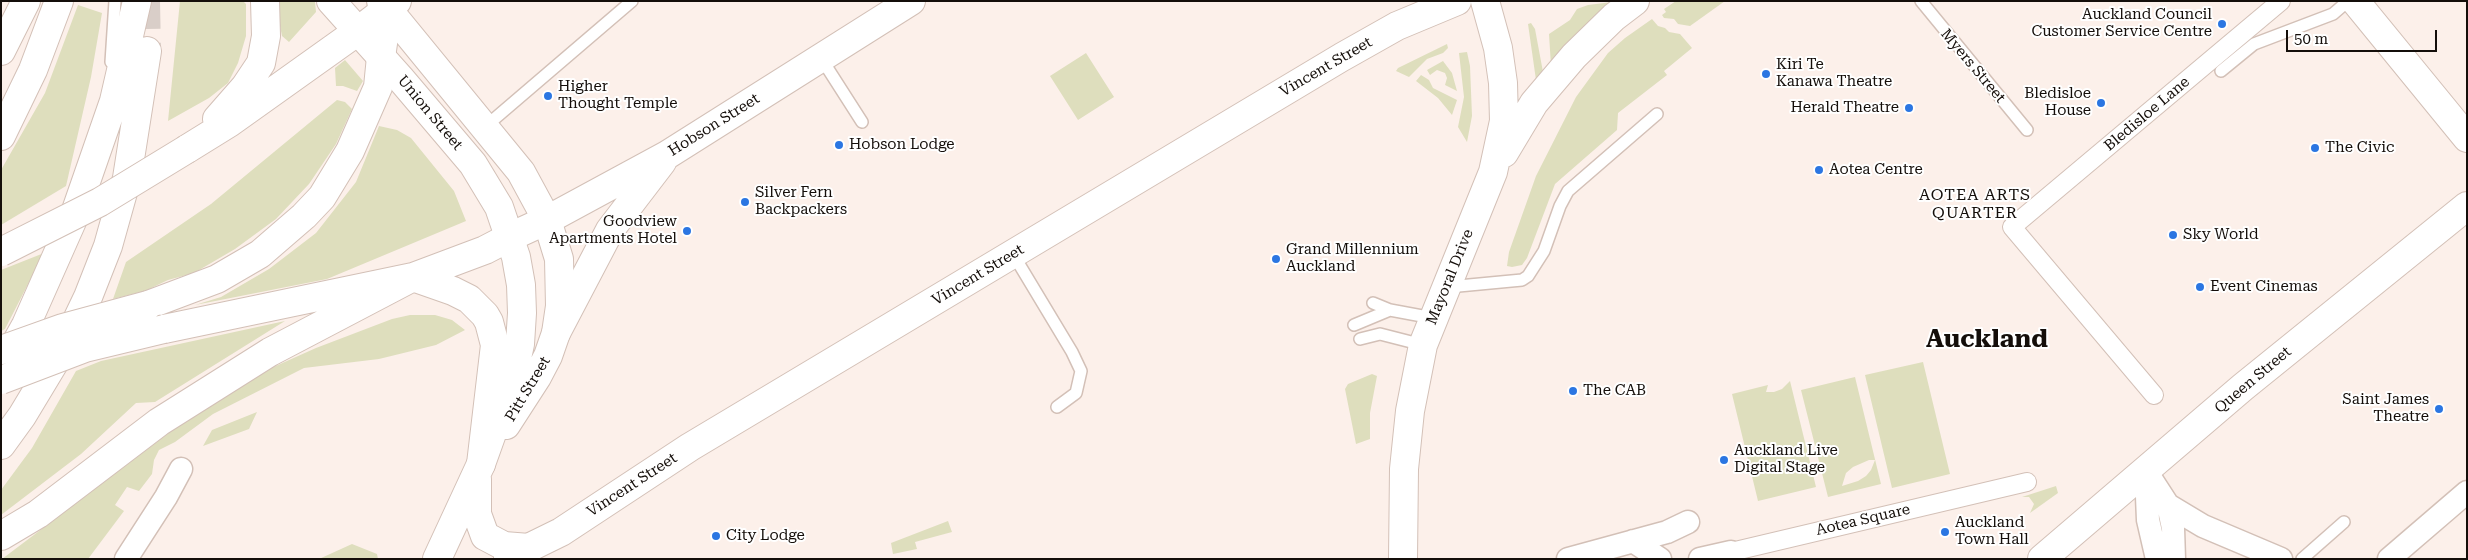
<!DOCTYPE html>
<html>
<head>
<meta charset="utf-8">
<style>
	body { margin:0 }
	#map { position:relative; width:2468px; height:560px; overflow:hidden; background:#fcf0ea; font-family:"Roboto Serif",serif }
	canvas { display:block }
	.frame { position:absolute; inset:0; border:2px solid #140e0a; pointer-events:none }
	.scale { position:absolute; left:2286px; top:30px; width:151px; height:22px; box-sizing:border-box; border:2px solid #140e0a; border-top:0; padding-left:6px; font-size:15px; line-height:18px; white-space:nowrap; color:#140e0a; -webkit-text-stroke:4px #fff; paint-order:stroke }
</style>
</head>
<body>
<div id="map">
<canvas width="2468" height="560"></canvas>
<div class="frame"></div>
<div class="scale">50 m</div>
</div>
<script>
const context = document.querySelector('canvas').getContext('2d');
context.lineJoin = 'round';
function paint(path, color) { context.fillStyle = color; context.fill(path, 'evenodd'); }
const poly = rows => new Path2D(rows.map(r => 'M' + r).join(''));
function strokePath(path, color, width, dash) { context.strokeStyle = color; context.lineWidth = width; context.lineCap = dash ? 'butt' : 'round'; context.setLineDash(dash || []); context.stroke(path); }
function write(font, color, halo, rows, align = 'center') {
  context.font = font + ' "Roboto Serif",serif'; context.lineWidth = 4; context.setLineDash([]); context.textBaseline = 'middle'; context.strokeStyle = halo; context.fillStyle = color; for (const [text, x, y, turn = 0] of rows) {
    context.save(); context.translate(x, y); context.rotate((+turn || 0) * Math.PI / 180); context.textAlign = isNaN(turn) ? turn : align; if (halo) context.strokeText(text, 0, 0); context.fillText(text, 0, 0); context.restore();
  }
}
const green = poly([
	[180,1,243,1,246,4,246,36,238,63,228,83,209,98,168,121],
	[275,1,315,2,316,12,289,42,282,36],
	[1676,1,1725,1,1690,26,1678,24,1674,19,1664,18,1662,15,1666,12,1664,9],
	[1612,2,1551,66,1549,34,1570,20,1577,9,1588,5],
	[78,5,102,13,91,77,66,186,1,225,1,170,45,93],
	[1652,19,1658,26,1665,28,1669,32,1680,34,1692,48,1664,71,1667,75,1618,113,1617,130,1555,184,1527,258,1522,265,1512,267,1507,266,1509,252,1536,176,1576,97,1608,53,1625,38],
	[1531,23,1535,29,1543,72,1538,80,1536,80,1528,24],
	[1447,44,1448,48,1443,53,1427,59,1409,77,1396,71,1398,68],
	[1467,52,1470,66,1472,116,1467,142,1458,127,1464,97,1459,53],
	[1086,53,1114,97,1078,120,1050,76],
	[345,60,363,81,357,91,343,86,336,86,335,68],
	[1443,61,1452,73,1457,91,1445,85,1447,78,1445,73,1437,70,1430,75,1427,70],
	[1421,75,1429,80,1433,88,1457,100,1452,115,1438,98,1416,81],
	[337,100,345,102,352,109,336,144,309,184,276,219,235,249,194,273,168,280,145,291,113,299,126,262,211,204],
	[379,126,397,130,411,138,454,191,466,221,327,279,195,305,221,297,269,269,316,233,356,182],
	[44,253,5,329,1,331,1,270],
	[410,315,435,315,452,320,465,330,436,345,379,359,304,368,213,414,175,442,159,450,154,460,152,474,139,491,127,487,115,505,124,511,88,559,2,559,182,423,220,398,269,369,316,348,392,319],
	[285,321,155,402,136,403,81,454,1,515,1,490,32,448,76,371,101,361],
	[1923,362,1950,474,1892,488,1865,375],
	[1372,374,1377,376,1370,413,1370,439,1356,444,1345,389,1348,384],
	[1855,377,1881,484,1828,497,1801,390],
	[1869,460,1875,460,1871,470,1866,476,1858,481,1842,486,1846,473,1853,467],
	[1790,381,1816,487,1758,501,1732,394,1768,385,1766,392,1774,392,1782,389],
	[257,412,249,429,203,446,212,430],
	[2056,486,2058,493,2030,513,2034,504,2029,497,2022,497],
	[948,521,952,532,915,542,917,549,893,554,891,543],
	[352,544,377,554,378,559,319,559]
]);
const motorwayTunnel = poly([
	[146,1,147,51]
]);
const service = poly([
	[1921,1,2027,130],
	[821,58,862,122],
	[111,62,115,1],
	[2221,71,2254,44,2333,14,2348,1],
	[486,126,632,1],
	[1013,254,1072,352,1081,371,1076,393,1057,407],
	[1448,287,1522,280,1528,276,1544,251,1560,206,1568,191,1657,114],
	[1373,303,1390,310],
	[1354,325,1390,310,1433,318],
	[1360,339,1380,334,1423,345],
	[2302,559,2344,522]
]);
const pedestrian = poly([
	[2154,395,2012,227,2281,1],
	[1731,552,2027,482]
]);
const minor = poly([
	[2146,471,2168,505,2173,528,2174,559],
	[2146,473,2148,520,2157,559],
	[2168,505,2203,526,2281,559],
	[1633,541,1660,559],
	[126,559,166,497,181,469],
	[1568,559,1667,532,1688,522],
	[1700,559,1731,552],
	[2389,559,2467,492]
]);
const tertiary = poly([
	[508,558,561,532,690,447,1342,57,1397,26,1457,1],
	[2042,559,2243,387,2467,206]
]);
const secondary = poly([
	[331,1,400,78,473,164,499,207,516,257,521,285,522,313,520,344,514,372,481,464,437,559],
	[381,1,521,172,547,220,559,259,560,306,556,333,548,356,537,377,506,425],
	[2355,1,2467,138],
	[1504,153,1534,103,1574,56,1614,17,1635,1],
	[477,479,477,514,485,536,504,546,529,548],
	[1403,559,1404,469,1410,411,1423,345,1493,172,1504,121,1503,83,1498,48,1485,1]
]);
const primary = poly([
	[358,31,397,1],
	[381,57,388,9],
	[510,237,547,220,667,155,911,1],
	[556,333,610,230,662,162]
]);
const motorway = poly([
	[1,51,26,1],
	[217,119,245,87,261,63,266,36,265,1],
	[1,136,33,70,59,1],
	[187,149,229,123,358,31],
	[148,305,217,279,260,254,304,216,322,197,350,151,378,87,381,57],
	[164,329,413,277,453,291,469,299,485,315,489,322,495,345,481,464],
	[1,370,26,325,73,219,114,101,137,1],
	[1,445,22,416,66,343,88,297,108,246,127,178,147,51],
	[1,536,38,514,159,422,270,352,413,277,485,250,510,237]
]);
const motorwayBridge = poly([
	[1,252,100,202,187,149],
	[1,350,63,328,148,305],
	[1,380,85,348,164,329]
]);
const markers = [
	[2222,24,5,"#2b76e2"],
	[1766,74,5,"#2b76e2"],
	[548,96,5,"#2b76e2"],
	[2101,103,5,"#2b76e2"],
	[1909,108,5,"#2b76e2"],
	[839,145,5,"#2b76e2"],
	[2315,148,5,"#2b76e2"],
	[1819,170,5,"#2b76e2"],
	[745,202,5,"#2b76e2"],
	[687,231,5,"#2b76e2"],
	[2173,235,5,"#2b76e2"],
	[1276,259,5,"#2b76e2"],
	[2200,287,5,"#2b76e2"],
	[1573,391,5,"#2b76e2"],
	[2439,409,5,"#2b76e2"],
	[1724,460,5,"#2b76e2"],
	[1945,532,5,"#2b76e2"],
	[716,536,5,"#2b76e2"]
];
const poiNames = [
	["Auckland Council",2212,15,"right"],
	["Customer Service Centre",2212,32,"right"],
	["Kiri Te",1776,65],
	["Kanawa Theatre",1776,82],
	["Higher",558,87],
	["Thought Temple",558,104],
	["Bledisloe",2091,94,"right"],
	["House",2091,111,"right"],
	["Herald Theatre",1899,108,"right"],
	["Hobson Lodge",849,145],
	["The Civic",2325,148],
	["Aotea Centre",1829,170],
	["Silver Fern",755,193],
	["Backpackers",755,210],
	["Goodview",677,222,"right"],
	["Apartments Hotel",677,239,"right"],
	["Sky World",2183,235],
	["Grand Millennium",1286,250],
	["Auckland",1286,267],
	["Event Cinemas",2210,287],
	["The CAB",1583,391],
	["Saint James",2429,400,"right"],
	["Theatre",2429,417,"right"],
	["Auckland Live",1734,451],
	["Digital Stage",1734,468],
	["Auckland",1955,523],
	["Town Hall",1955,540],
	["City Lodge",726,536]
];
const streetNames = [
	["Myers Street",1973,66,50],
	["Vincent Street",1326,67,-30],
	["Union Street",430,113,50],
	["Bledisloe Lane",2147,114,-40],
	["Hobson Street",714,125,-32],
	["Vincent Street",978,275,-31],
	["Mayoral Drive",1450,277,-68],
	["Queen Street",2253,380,-40],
	["Pitt Street",528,389,-59],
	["Vincent Street",632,485,-33],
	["Aotea Square",1863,520,-13]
];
const neighbourhoodNames = [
	["AOTEA ARTS",1975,195],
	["QUARTER",1975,213]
];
const townNames = [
	["Auckland",1987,340]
];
paint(green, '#dedebd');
strokePath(motorwayTunnel, '#d9cec8', 28, [28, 14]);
strokePath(service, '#d3c0b7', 14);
strokePath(pedestrian, '#d3c0b7', 20);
strokePath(minor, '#d3c0b7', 25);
strokePath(tertiary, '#d3c0b7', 30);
strokePath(secondary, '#d3c0b7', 30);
strokePath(primary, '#d3c0b7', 30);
strokePath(motorway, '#d3c0b7', 30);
strokePath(service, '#fff', 11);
strokePath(pedestrian, '#fff', 18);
strokePath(minor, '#fff', 22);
strokePath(tertiary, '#fff', 28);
strokePath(secondary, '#fff', 28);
strokePath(primary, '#fff', 28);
strokePath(motorway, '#fff', 28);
strokePath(motorwayBridge, '#d3c0b7', 30, []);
strokePath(motorwayBridge, '#fff', 28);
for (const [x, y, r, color] of markers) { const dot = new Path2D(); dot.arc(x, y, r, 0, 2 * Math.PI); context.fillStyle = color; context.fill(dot); strokePath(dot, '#fff', 2); }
write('15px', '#140e0a', '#fff', poiNames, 'left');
write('15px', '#140e0a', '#fff', streetNames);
context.letterSpacing = '1px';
write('16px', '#140e0a', '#fff', neighbourhoodNames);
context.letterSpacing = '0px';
write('bold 25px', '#140e0a', '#fff', townNames);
</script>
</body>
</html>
